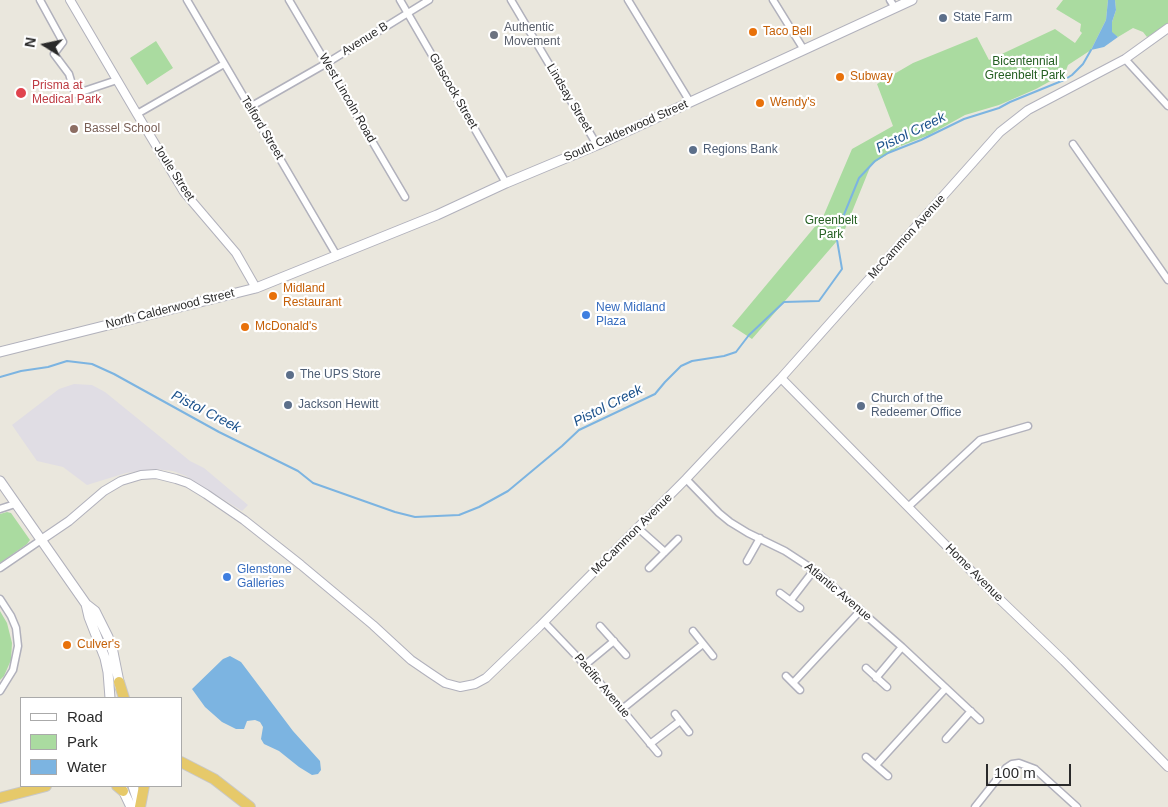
<!DOCTYPE html>
<html>
<head>
<meta charset="utf-8">
<style>
	body { margin:0 }
	#map { position:relative; width:1168px; height:807px; overflow:hidden; background:#eae7dd; font-family:Arial,sans-serif }
	canvas { display:block }
	.legend { position:absolute; left:20px; top:697px; width:162px; height:90px; box-sizing:border-box; background:#fff; border:1px solid #aaa; margin:0; padding:6px 9px; list-style:none; font-size:15px; color:#2a2a2a }
	.legend li { display:flex; align-items:center; gap:10px; height:25px }
	.legend b { width:25px; border:1px solid #aaa }
	.north { position:absolute; left:20px; top:20px; width:50px; height:50px; -webkit-text-stroke:4px #fff; paint-order:stroke; rotate:280deg; font-size:14px; font-weight:700; line-height:20px; text-align:center; color:#2a2a2a }
	.north::after { content:''; display:block; margin:auto; width:18px; height:22px; background:#2a2a2a; clip-path:polygon(50% 0,100% 100%,50% 72%,0 100%) }
	.scale { position:absolute; left:986px; top:764px; width:85px; height:22px; box-sizing:border-box; border:2px solid #2a2a2a; border-top:0; padding-left:6px; font-size:15px; line-height:18px; white-space:nowrap; color:#2a2a2a; -webkit-text-stroke:4px #fff; paint-order:stroke }
</style>
</head>
<body>
<div id="map">
<canvas width="1168" height="807"></canvas>
<ul class="legend">
<li><b style="height:6px;background:#fff"></b>Road</li>
<li><b style="height:14px;background:#aadba0"></b>Park</li>
<li><b style="height:14px;background:#7cb4e1"></b>Water</li>
</ul>
<div class="north">N</div>
<div class="scale">100 m</div>
</div>
<script>
const context = document.querySelector('canvas').getContext('2d');
context.lineJoin = 'round';
function paint(path, color) { context.fillStyle = color; context.fill(path, 'evenodd'); }
const poly = rows => new Path2D(rows.map(r => 'M' + r).join(''));
function strokePath(path, color, width, dash) { context.strokeStyle = color; context.lineWidth = width; context.lineCap = dash ? 'butt' : 'round'; context.setLineDash(dash || []); context.stroke(path); }
function write(font, color, halo, rows, align = 'center') {
  context.font = font + ' Arial,sans-serif'; context.lineWidth = 4.5; context.setLineDash([]); context.textBaseline = 'middle'; context.strokeStyle = halo; context.fillStyle = color; for (const [text, x, y, turn = 0] of rows) {
    context.save(); context.translate(x, y); context.rotate((+turn || 0) * Math.PI / 180); context.textAlign = isNaN(turn) ? turn : align; if (halo) context.strokeText(text, 0, 0); context.fillText(text, 0, 0); context.restore();
  }
}
const industrial = poly([
	[74,384,92,385,105,392,190,461,204,468,248,505,242,511,186,476,173,471,154,469,126,473,87,485,63,467,37,461,12,425,59,389]
]);
const green = poly([
	[1063,0,1108,0,1106,20,1091,50,1068,65,1065,73,1036,89,999,105,965,115,929,135,901,146,899,141,900,146,871,165,843,234,752,339,732,326,823,217,852,149,893,126,877,84,913,63,977,37,989,60,1055,29,1075,43,1082,33,1080,31,1081,24,1056,9],
	[1115,0,1168,0,1168,25,1147,37,1143,32,1133,28,1118,37,1112,33,1112,22,1116,10],
	[156,41,173,68,147,85,130,58],
	[7,512,11,513,30,540,27,544,0,563,0,514],
	[0,611,7,623,12,643,11,660,4,676,0,680]
]);
const water = poly([
	[1108,0,1115,0,1116,10,1112,22,1112,32,1118,37,1104,47,1091,50,1106,20],
	[230,656,241,662,293,731,320,761,321,770,318,774,312,775,299,767,279,751,264,744,261,739,263,727,260,722,255,720,247,721,244,729,236,729,222,722,205,707,192,689,223,659]
]);
const stream = poly([
	[0,377,21,371,48,367,67,361,92,364,114,374,219,432,298,471,313,483,395,512,415,517,459,515,479,507,508,491,562,446,579,430,655,394,665,382,681,366,692,361,724,356,736,352,749,335,784,302,819,301,842,269,836,234,859,178,875,161,888,153,921,140,964,119,999,108,1010,102,1064,80,1072,75,1083,64,1091,50]
]);
const minor = poly([
	[40,0,63,42,54,54,69,74,75,94,117,80],
	[187,0,337,256],
	[289,0,405,197],
	[400,0,506,183],
	[511,0,597,145],
	[628,0,690,102],
	[773,0,804,50],
	[890,0,895,8],
	[1125,59,1168,106],
	[250,107,327,63,429,0],
	[137,114,224,64],
	[1073,144,1168,280],
	[686,479,719,513,730,522,748,533,785,551,814,570,902,647,980,720],
	[908,507,980,440,1028,426],
	[0,509,15,504],
	[638,528,665,552],
	[747,561,760,538],
	[0,568,41,540],
	[649,568,678,539],
	[780,593,800,608],
	[0,599,11,616,16,628,18,646,13,670,0,691],
	[791,600,814,570],
	[544,622,585,665,658,753],
	[600,626,626,655],
	[693,631,713,656],
	[585,665,614,641],
	[866,668,887,687],
	[786,676,800,690],
	[876,678,902,647],
	[793,683,861,610],
	[621,710,703,644],
	[675,714,689,732],
	[946,739,971,711],
	[650,744,680,721],
	[866,757,888,776],
	[876,765,946,688],
	[975,807,1006,768,1012,764,1019,763,1035,769,1077,807]
]);
const tertiary = poly([
	[70,0,137,114,184,192,236,253,256,288],
	[781,378,988,588,1064,661,1168,767],
	[41,540,69,521,104,491,121,481,141,475,156,474,176,479,188,483,206,494,244,520,301,565,373,625,411,660,430,673,445,683,460,687,475,684,486,678,539,627,686,479,781,378,1000,132,1028,110,1125,59,1168,28]
]);
const secondary = poly([
	[0,352,256,288,437,215,506,183,597,145,912,0],
	[0,481,86,604,95,611,108,637,113,652,120,687],
	[86,604,89,617,105,658,108,672,110,698],
	[121,786,131,807],
	[133,786,140,807]
]);
const trunk = poly([
	[119,682,124,698],
	[181,762,214,779,250,807],
	[117,786,123,791],
	[0,798,46,786],
	[140,807,144,786]
]);
const markers = [
	[943,18,5,"#5c6f8a"],
	[753,32,5,"#e8710a"],
	[494,35,5,"#6b7280"],
	[840,77,5,"#e8710a"],
	[21,93,6,"#e0444e"],
	[760,103,5,"#e8710a"],
	[74,129,5,"#8d6e63"],
	[693,150,5,"#5c6f8a"],
	[273,296,5,"#e8710a"],
	[586,315,5,"#3f7fe0"],
	[245,327,5,"#e8710a"],
	[290,375,5,"#5c6f8a"],
	[288,405,5,"#5c6f8a"],
	[861,406,5,"#5c6f8a"],
	[227,577,5,"#3f7fe0"],
	[67,645,5,"#e8710a"]
];
const serviceNames = [
	["State Farm",953,18],
	["Regions Bank",703,150],
	["The UPS Store",300,375],
	["Church of the",871,399],
	["Redeemer Office",871,413],
	["Jackson Hewitt",298,405]
];
const worshipNames = [
	["Authentic",504,28],
	["Movement",504,42]
];
const foodNames = [
	["Taco Bell",763,32],
	["Subway",850,77],
	["Wendy's",770,103],
	["Midland",283,289],
	["Restaurant",283,303],
	["McDonald's",255,327],
	["Culver's",77,645]
];
const streetNames = [
	["Avenue B",365,39,-32],
	["Glascock Street",453,91,60],
	["West Lincoln Road",347,98,60],
	["Lindsay Street",569,98,59],
	["Telford Street",262,128,59],
	["South Calderwood Street",626,131,-24],
	["Joule Street",174,173,57],
	["McCammon Avenue",907,237,-48],
	["North Calderwood Street",170,309,-14],
	["McCammon Avenue",632,534,-45],
	["Home Avenue",974,573,45],
	["Atlantic Avenue",838,592,40],
	["Pacific Avenue",602,686,50]
];
const parkNames = [
	["Bicentennial",1025,62],
	["Greenbelt Park",1025,76],
	["Greenbelt",831,221],
	["Park",831,235]
];
const healthNames = [
	["Prisma at",32,86],
	["Medical Park",32,100]
];
const educationNames = [
	["Bassel School",84,129]
];
const shopNames = [
	["New Midland",596,308],
	["Plaza",596,322],
	["Glenstone",237,570],
	["Galleries",237,584]
];
const waterNames = [
	["Pistol Creek",911,133,-26],
	["Pistol Creek",608,406,-27],
	["Pistol Creek",206,412,27]
];
paint(industrial, '#e0dde4');
paint(green, '#aadba0');
paint(water, '#7cb4e1');
strokePath(stream, '#7cb4e1', 2);
strokePath(minor, '#b1b1bc', 9);
strokePath(tertiary, '#b1b1bc', 10);
strokePath(secondary, '#b1b1bc', 11);
strokePath(trunk, '#c8c8c8', 12);
strokePath(minor, '#fff', 6);
strokePath(tertiary, '#fff', 8);
strokePath(secondary, '#fff', 9);
strokePath(trunk, '#e6c96a', 10);
for (const [x, y, r, color] of markers) { const dot = new Path2D(); dot.arc(x, y, r, 0, 2 * Math.PI); context.fillStyle = color; context.fill(dot); strokePath(dot, '#fff', 2); }
write('12px', '#4e5e75', '#fff', serviceNames, 'left');
write('12px', '#5b616d', '#fff', worshipNames, 'left');
write('12px', '#c56008', '#fff', foodNames, 'left');
write('12px', '#2a2a2a', '#fff', streetNames);
write('12px', '#245f22', '#fff', parkNames);
write('12px', '#be3a42', '#fff', healthNames, 'left');
write('12px', '#785e54', '#fff', educationNames, 'left');
write('12px', '#366cbe', '#fff', shopNames, 'left');
write('italic 14px', '#1c528c', '#fff', waterNames);
</script>
</body>
</html>
